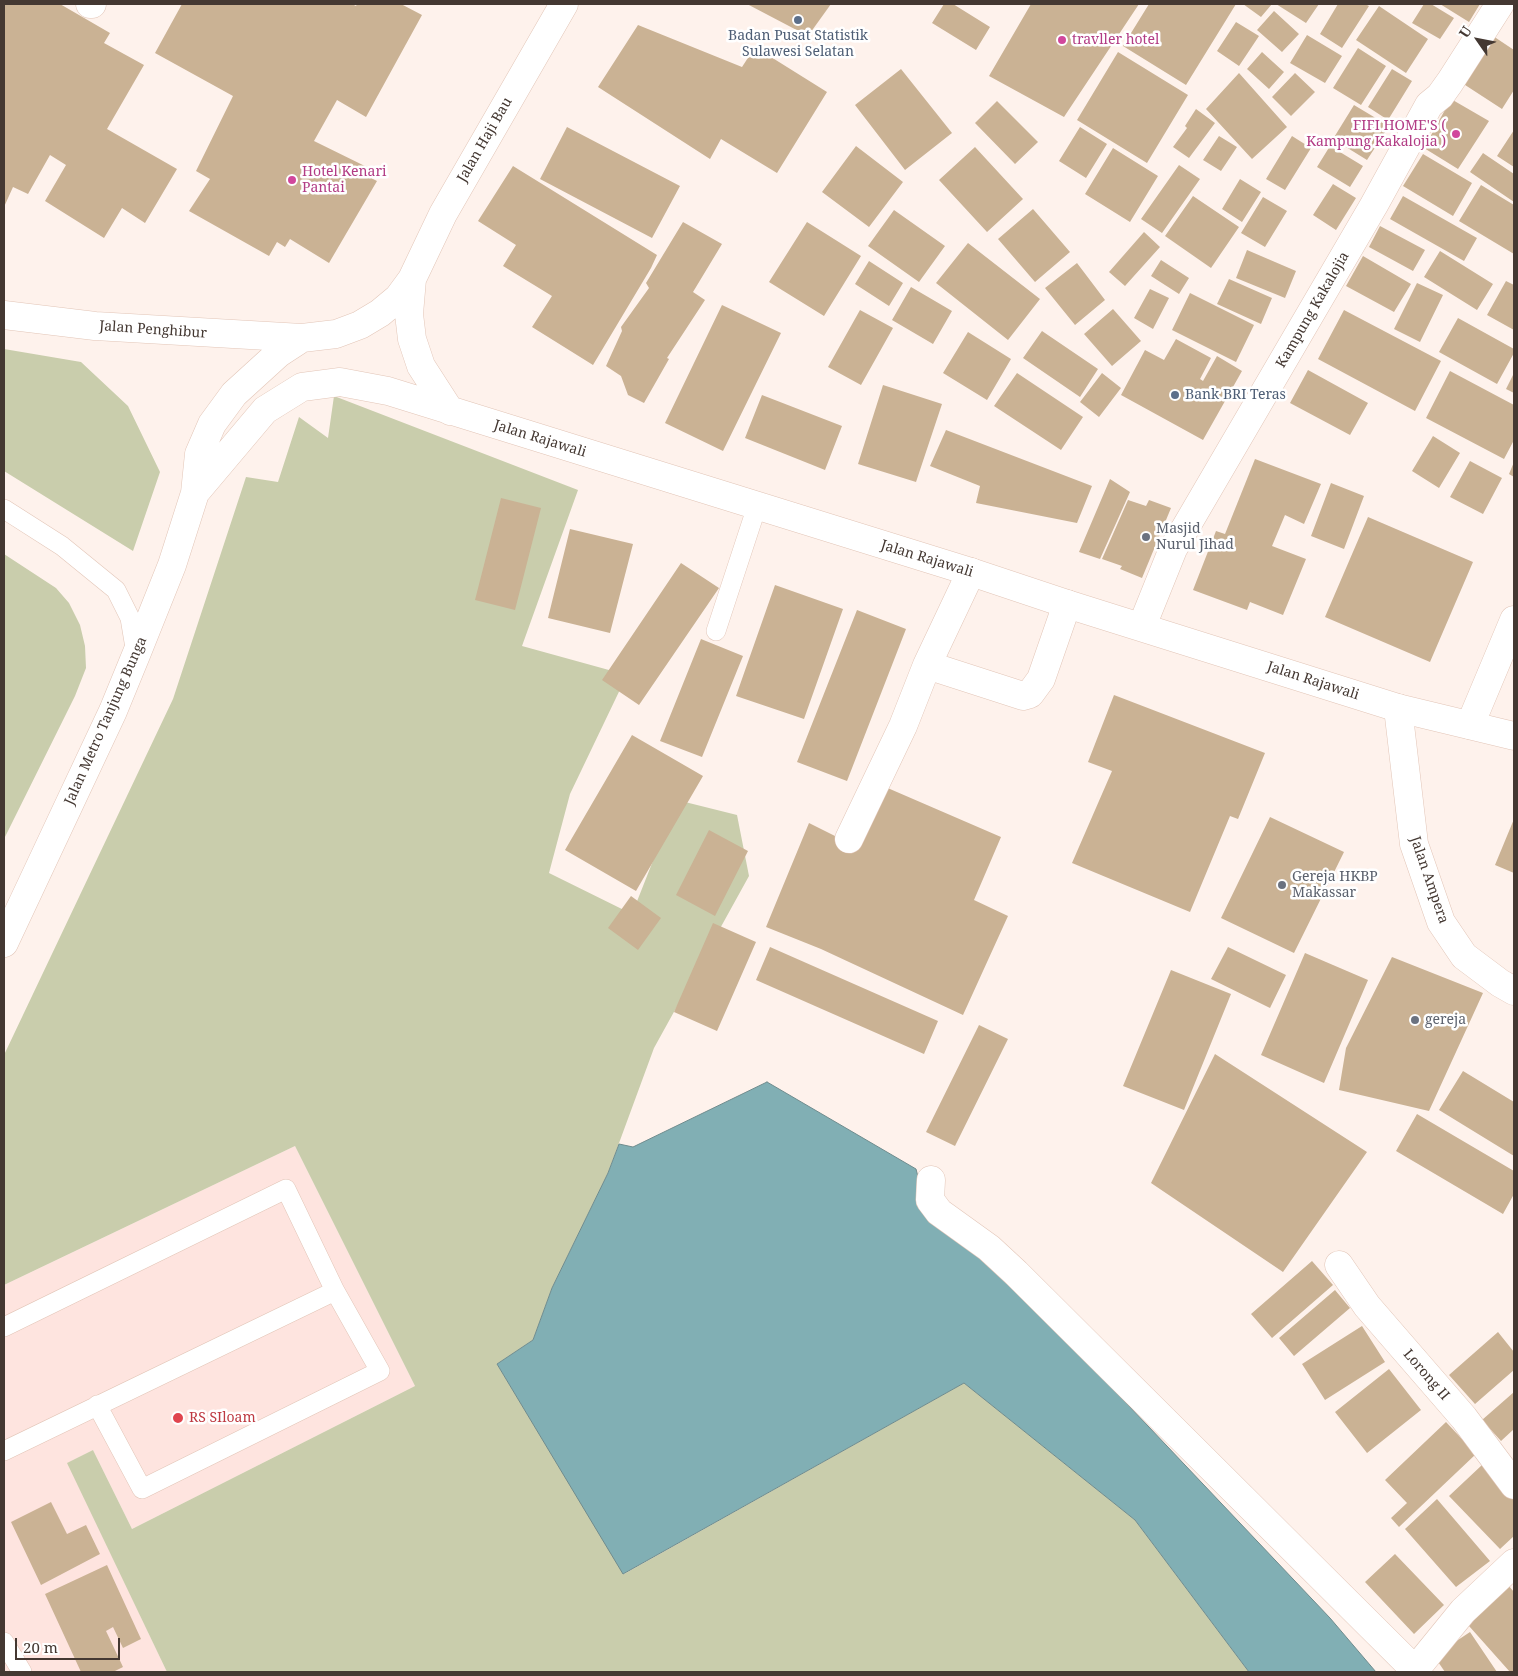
<!DOCTYPE html>
<html>
<head>
<meta charset="utf-8">
<style>
	body { margin:0 }
	#map { position:relative; width:1518px; height:1676px; overflow:hidden; background:#fef2ec; font-family:"Noto Serif",serif }
	canvas { display:block }
	.frame { position:absolute; inset:0; border:5px solid #443832; pointer-events:none }
	.north { position:absolute; left:1453px; top:15px; width:50px; height:50px; -webkit-text-stroke:4px #fff; paint-order:stroke; rotate:303deg; font-size:14px; font-weight:700; line-height:20px; text-align:center; color:#443832 }
	.north::after { content:''; display:block; margin:auto; width:18px; height:22px; background:#443832; clip-path:polygon(50% 0,100% 100%,50% 72%,0 100%) }
	.scale { position:absolute; left:15px; top:1638px; width:105px; height:22px; box-sizing:border-box; border:2px solid #443832; border-top:0; padding-left:6px; font-size:15px; line-height:18px; white-space:nowrap; color:#443832; -webkit-text-stroke:4px #fff; paint-order:stroke }
</style>
</head>
<body>
<div id="map">
<canvas width="1518" height="1676"></canvas>
<div class="frame"></div>
<div class="north">U</div>
<div class="scale">20 m</div>
</div>
<script>
const context = document.querySelector('canvas').getContext('2d');
context.lineJoin = 'round';
function paint(path, color) { context.fillStyle = color; context.fill(path, 'evenodd'); }
const poly = rows => new Path2D(rows.map(r => 'M' + r).join(''));
function strokePath(path, color, width, dash) { context.strokeStyle = color; context.lineWidth = width; context.lineCap = dash ? 'butt' : 'round'; context.setLineDash(dash || []); context.stroke(path); }
function write(font, color, halo, rows, align = 'center') {
  context.font = font + ' "Noto Serif",serif'; context.lineWidth = 5; context.setLineDash([]); context.textBaseline = 'middle'; context.strokeStyle = halo; context.fillStyle = color; for (const [text, x, y, turn = 0] of rows) {
    context.save(); context.translate(x, y); context.rotate((+turn || 0) * Math.PI / 180); context.textAlign = isNaN(turn) ? turn : align; if (halo) context.strokeText(text, 0, 0); context.fillText(text, 0, 0); context.restore();
  }
}
const medical = poly([
	[295,1146,415,1386,132,1529,93,1450,68,1463,167,1672,4,1672,4,1285]
]);
const green = poly([
	[4,349,81,362,128,406,160,472,133,551,4,471],
	[334,396,578,490,522,646,627,675,570,794,549,873,632,914,677,800,737,815,749,876,654,1048,608,1173,552,1288,533,1340,497,1364,624,1574,964,1383,1135,1520,1249,1672,167,1672,67,1463,93,1450,132,1529,415,1386,295,1146,4,1285,4,1055,173,699,246,477,278,482,299,417,328,438],
	[4,554,56,588,69,603,80,625,85,646,86,668,75,696,4,839]
]);
const water = poly([
	[767,1082,916,1169,925,1204,1003,1273,1330,1618,1376,1672,1249,1672,1135,1520,964,1383,623,1574,497,1364,533,1340,552,1288,608,1173,619,1144,633,1147,767,1082]
]);
const building = poly([
	[4,4,60,4,110,33,104,43,144,65,107,129,177,169,145,223,122,208,104,238,45,201,66,165,50,155,28,194,13,187,4,207],
	[182,4,352,4,356,6,357,4,401,4,422,15,366,117,337,100,314,141,375,171,371,178,377,181,329,263,290,239,285,247,277,242,269,256,189,211,210,179,196,171,233,96,155,53],
	[747,4,831,4,808,36],
	[944,4,953,4,990,27,976,50,932,23],
	[1031,4,1139,4,1064,117,989,76],
	[1149,4,1236,4,1186,85,1123,46],
	[1243,4,1272,4,1261,17],
	[1276,4,1319,4,1306,23],
	[1338,4,1365,4,1369,6,1342,48,1320,34],
	[1424,4,1431,4,1454,18,1440,39,1412,23],
	[1440,4,1480,4,1469,22],
	[1379,6,1428,39,1406,73,1356,40],
	[1274,11,1299,34,1282,52,1257,30],
	[1236,22,1259,36,1239,66,1217,51],
	[638,25,742,67,755,47,827,92,777,173,721,139,710,159,598,87],
	[1307,35,1342,56,1325,83,1290,63],
	[1493,36,1514,50,1514,90,1502,109,1462,83],
	[1358,48,1386,66,1361,105,1333,88],
	[1118,52,1188,95,1147,163,1077,120],
	[1262,52,1284,72,1269,89,1247,69],
	[901,69,952,133,905,170,855,105],
	[1392,69,1412,81,1388,120,1368,107],
	[1239,73,1287,127,1252,159,1206,109],
	[1295,73,1315,92,1291,116,1272,97],
	[1451,99,1489,121,1458,169,1424,148],
	[997,101,1038,142,1015,164,975,123],
	[1354,105,1389,126,1367,160,1333,139],
	[1196,109,1215,123,1189,158,1173,147,1187,128,1185,126],
	[567,127,680,186,652,238,540,179],
	[1080,127,1107,144,1086,178,1059,161],
	[1514,130,1514,167,1497,156],
	[1219,136,1237,147,1221,171,1203,160],
	[1292,136,1311,148,1285,190,1266,179],
	[856,146,903,182,869,227,822,192],
	[1330,146,1363,166,1350,187,1317,167],
	[975,147,1023,199,987,232,939,180],
	[1113,148,1158,176,1130,222,1085,194],
	[1483,153,1514,174,1514,202,1470,172],
	[1423,154,1472,183,1453,216,1403,186],
	[1179,165,1200,179,1162,233,1141,219],
	[513,166,657,255,651,268,593,365,532,327,552,296,503,266,516,245,478,221],
	[1240,179,1261,192,1242,222,1222,209],
	[1333,184,1356,198,1336,230,1313,215],
	[1481,185,1514,205,1514,254,1459,221],
	[1193,196,1239,227,1211,268,1165,236],
	[1403,196,1477,238,1464,261,1390,219],
	[1263,197,1287,211,1265,247,1241,233],
	[1033,209,1070,252,1035,282,998,239],
	[894,210,945,246,919,282,868,246],
	[683,222,722,244,693,292,705,300,667,358,669,359,644,403,628,395,621,376,606,366,622,331,621,327,649,288,646,283],
	[807,222,861,256,824,316,769,282],
	[1380,226,1425,250,1413,271,1369,247],
	[1144,232,1160,247,1125,286,1109,272],
	[968,243,1040,299,1008,340,936,283],
	[1247,250,1296,271,1285,298,1236,278],
	[1440,251,1493,284,1477,310,1424,277],
	[1363,256,1411,284,1394,312,1346,286],
	[1161,260,1189,278,1179,294,1151,276],
	[869,261,903,283,889,306,855,284],
	[1077,263,1105,300,1075,325,1045,288],
	[1229,279,1272,298,1261,324,1217,304],
	[1506,281,1514,285,1514,330,1487,315],
	[1417,283,1443,295,1420,342,1394,329],
	[911,287,952,311,933,344,892,320],
	[1150,289,1169,298,1153,329,1134,318],
	[1190,293,1254,325,1236,362,1172,330],
	[722,305,781,333,723,451,665,423],
	[1113,309,1141,341,1112,366,1084,334],
	[860,310,893,328,861,385,828,367],
	[1344,310,1441,361,1415,411,1318,359],
	[1458,318,1514,349,1514,353,1497,384,1439,352],
	[1042,331,1098,369,1080,397,1023,358],
	[968,332,1011,359,987,400,943,373],
	[1176,339,1211,358,1200,379,1203,381,1217,356,1242,371,1203,440,1121,395,1145,350,1164,360],
	[1308,370,1368,403,1350,435,1290,403],
	[1450,371,1514,405,1514,440,1504,459,1426,418],
	[1017,373,1083,417,1061,450,994,406],
	[1102,373,1121,388,1099,417,1080,402],
	[1514,373,1514,393,1506,389],
	[883,385,942,404,916,482,858,464],
	[762,395,842,426,825,470,745,438],
	[946,430,1092,486,1077,523,976,503,980,486,930,466],
	[1433,436,1460,453,1439,488,1412,471],
	[1255,459,1321,484,1304,524,1285,515,1272,546,1306,559,1283,615,1250,602,1247,610,1193,590,1216,531,1225,534],
	[1470,461,1502,478,1483,514,1450,497],
	[1514,462,1514,477,1509,474],
	[1110,479,1130,492,1100,559,1079,552],
	[1331,483,1364,496,1344,549,1311,536],
	[501,498,541,508,515,610,475,600],
	[1128,500,1146,506,1149,500,1171,508,1142,578,1120,569,1122,566,1102,559],
	[1368,517,1473,562,1430,662,1325,617],
	[570,529,633,544,610,633,548,618],
	[681,563,719,588,639,705,602,680],
	[775,585,843,609,804,719,736,696],
	[857,610,906,629,847,781,797,762],
	[701,639,743,656,702,757,660,741],
	[1114,695,1265,753,1238,819,1230,816,1190,912,1072,863,1112,771,1088,762],
	[632,735,703,776,636,891,565,850],
	[883,786,1001,837,974,900,1008,916,963,1015,821,949,766,927,809,823,857,847],
	[1270,817,1344,852,1294,953,1221,918],
	[1514,819,1514,873,1495,865],
	[709,830,748,851,715,916,676,895],
	[631,896,661,918,638,950,608,928],
	[713,923,756,942,717,1031,674,1012],
	[770,947,938,1021,924,1054,756,980],
	[1228,947,1286,975,1270,1008,1211,979],
	[1305,953,1368,980,1324,1083,1261,1055],
	[1392,957,1483,993,1429,1111,1339,1090,1346,1048],
	[1171,970,1231,994,1184,1110,1123,1086],
	[979,1025,1008,1039,955,1146,926,1132],
	[1215,1054,1367,1152,1283,1272,1151,1183],
	[1463,1071,1514,1102,1514,1156,1439,1110],
	[1417,1114,1514,1171,1514,1194,1503,1214,1396,1151],
	[1312,1261,1333,1285,1272,1338,1251,1314],
	[1335,1290,1350,1308,1294,1356,1279,1338],
	[1362,1326,1385,1362,1325,1400,1302,1364],
	[1498,1332,1514,1352,1514,1370,1475,1404,1449,1375],
	[1389,1369,1421,1410,1367,1453,1335,1412],
	[1514,1392,1514,1429,1501,1441,1482,1420],
	[1446,1422,1476,1454,1399,1527,1391,1518,1407,1503,1385,1480],
	[1482,1465,1514,1499,1514,1536,1500,1549,1449,1496],
	[1437,1499,1490,1561,1456,1587,1405,1529],
	[51,1502,67,1534,86,1525,100,1554,41,1585,11,1522],
	[1395,1554,1444,1605,1414,1634,1365,1582],
	[107,1565,141,1639,123,1648,113,1627,106,1631,123,1667,113,1672,81,1672,45,1594],
	[1503,1579,1514,1592,1514,1672,1510,1672,1461,1617],
	[1470,1632,1497,1672,1445,1672,1434,1656]
]);
const service = poly([
	[4,509,62,546,116,590,130,618,136,654],
	[716,631,757,506],
	[4,1327,286,1189,335,1291,380,1371,142,1489,97,1405],
	[4,1451,335,1291],
	[4,1642,22,1672]
]);
const minor = poly([
	[90,4,92,4],
	[1142,626,1173,549,1374,205,1429,105,1440,96,1450,82,1500,4],
	[927,665,1023,696,1030,694,1041,679,1067,604],
	[1398,708,1414,844,1441,922,1464,956,1500,983,1514,991],
	[1470,725,1514,620],
	[849,839,903,726,927,665,971,572],
	[931,1180,930,1200,939,1212,989,1248,1016,1273,1415,1670],
	[1339,1265,1367,1306,1464,1418,1514,1485],
	[1416,1672,1415,1670,1463,1611,1514,1563]
]);
const secondary = poly([
	[412,279,409,314,412,339,421,366,450,411],
	[4,315,95,326,302,338,336,334,360,325,380,313,398,298,412,279,443,214,564,4],
	[195,493,265,410,302,387,340,382,388,391,971,572,1067,604,1398,708,1514,736],
	[4,943,113,711,136,655,172,565,195,493,199,454,212,424,234,394,279,353,302,338]
]);
const markers = [
	[798,20,5,"#5c6f8a"],
	[1062,40,5,"#d1479c"],
	[1456,134,5,"#d1479c"],
	[292,180,5,"#d1479c"],
	[1175,395,5,"#5c6f8a"],
	[1146,537,5,"#6b7280"],
	[1282,885,5,"#6b7280"],
	[1415,1020,5,"#6b7280"],
	[178,1418,6,"#e0444e"]
];
const serviceNames = [
	["Badan Pusat Statistik",798,36],
	["Sulawesi Selatan",798,52],
	["Bank BRI Teras",1185,395,"left"]
];
const hotelNames = [
	["travller hotel",1072,40],
	["FIFI HOME'S (",1446,126,"right"],
	["Kampung Kakalojia )",1446,142,"right"],
	["Hotel Kenari",302,172],
	["Pantai",302,188]
];
const streetNames = [
	["Jalan Haji Bau",485,140,-60],
	["Kampung Kakalojia",1313,310,-60],
	["Jalan Penghibur",153,330,4],
	["Jalan Rajawali",540,439,17],
	["Jalan Rajawali",927,559,17],
	["Jalan Rajawali",1313,681,18],
	["Jalan Metro Tanjung Bunga",106,721,-66],
	["Jalan Ampera",1429,880,71],
	["Lorong II",1426,1375,49]
];
const worshipNames = [
	["Masjid",1156,529],
	["Nurul Jihad",1156,545],
	["Gereja HKBP",1292,877],
	["Makassar",1292,893],
	["gereja",1425,1020]
];
const healthNames = [
	["RS SIloam",189,1418]
];
paint(medical, '#fee4df');
paint(green, '#c9cdac');
paint(water, '#81afb4');
strokePath(water, '#6f8b8d', 1);
paint(building, '#cab294');
strokePath(service, '#e2c5b7', 20);
strokePath(minor, '#e2c5b7', 29);
strokePath(secondary, '#e2c5b7', 29);
strokePath(service, '#fff', 19);
strokePath(minor, '#fff', 28);
strokePath(secondary, '#fff', 28);
for (const [x, y, r, color] of markers) { const dot = new Path2D(); dot.arc(x, y, r, 0, 2 * Math.PI); context.fillStyle = color; context.fill(dot); strokePath(dot, '#fff', 2); }
write('14px', '#4e5e75', '#fff', serviceNames);
write('14px', '#b23c85', '#fff', hotelNames, 'left');
write('14px', '#443832', '#fff', streetNames);
write('14px', '#5b616d', '#fff', worshipNames, 'left');
write('14px', '#be3a42', '#fff', healthNames, 'left');
</script>
</body>
</html>
